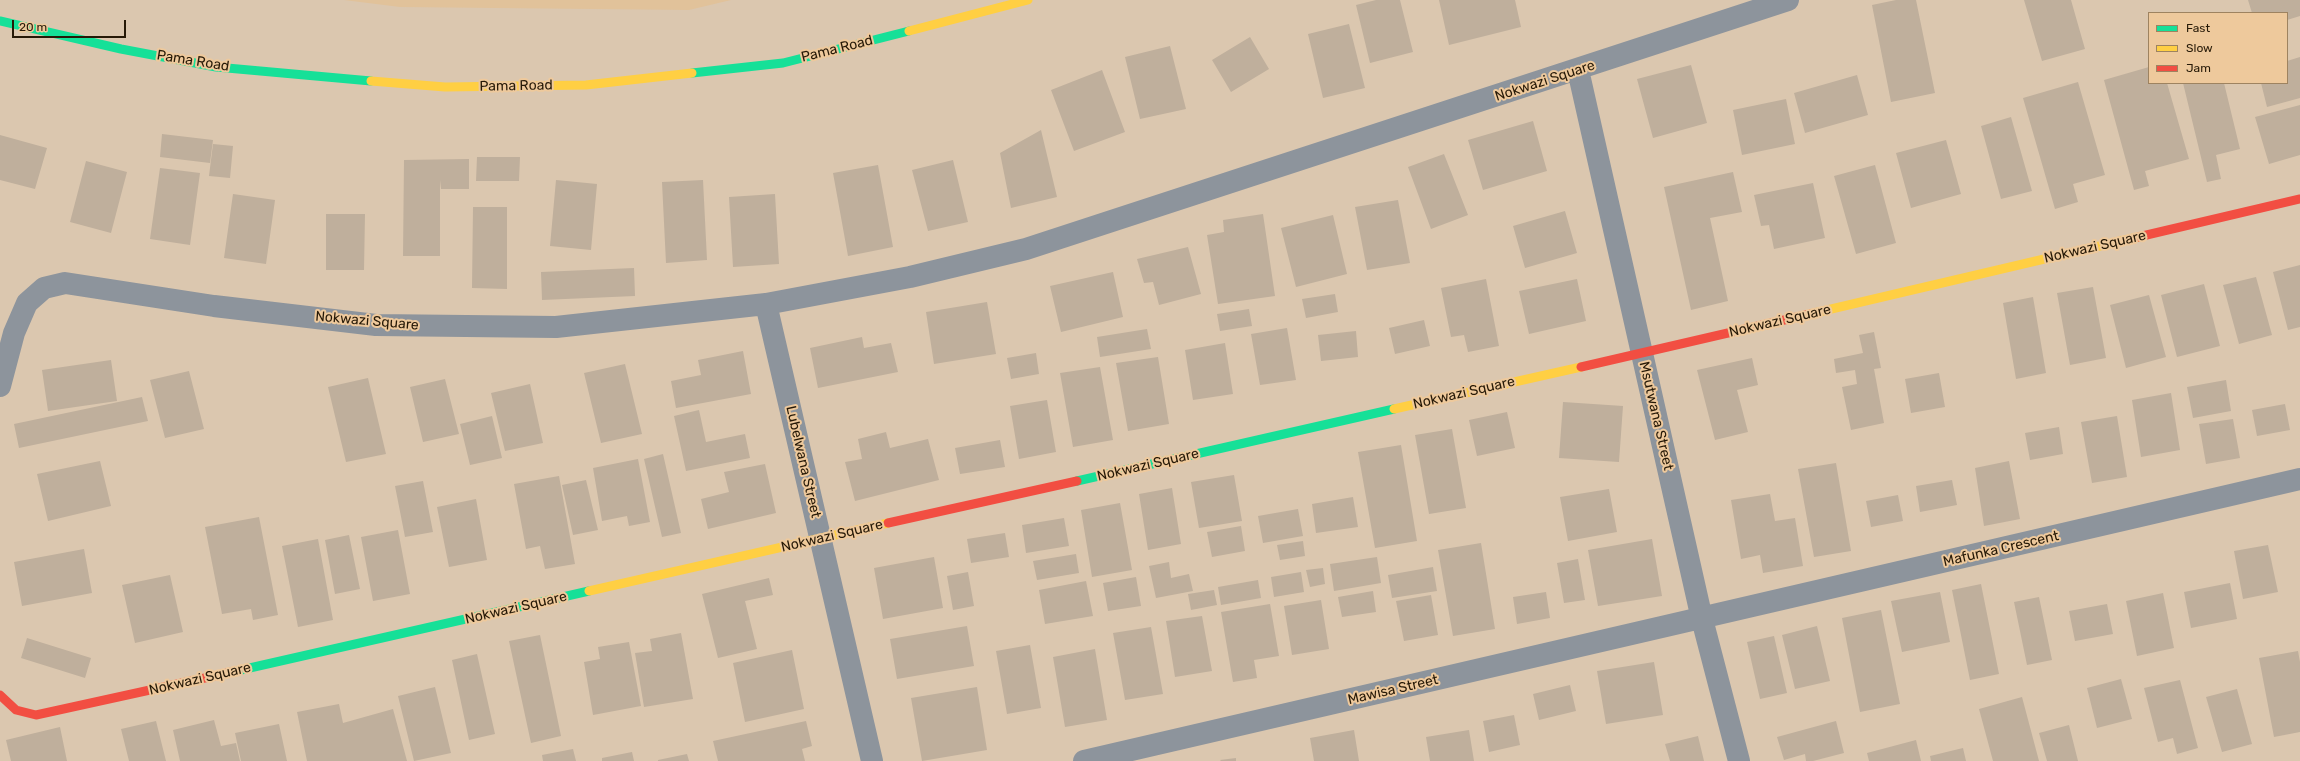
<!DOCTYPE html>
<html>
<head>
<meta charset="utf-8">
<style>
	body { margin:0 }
	#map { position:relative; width:2300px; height:761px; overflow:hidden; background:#dbc7af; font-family:Rubik,sans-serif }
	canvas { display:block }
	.legend { position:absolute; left:2148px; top:12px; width:140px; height:72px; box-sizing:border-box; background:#eec99c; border:1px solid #9e8360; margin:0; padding:5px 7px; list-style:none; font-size:12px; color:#261907 }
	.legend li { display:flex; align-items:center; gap:8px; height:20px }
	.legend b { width:20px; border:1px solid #9e8360 }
	.scale { position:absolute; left:12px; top:20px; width:114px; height:18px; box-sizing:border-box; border:2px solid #261907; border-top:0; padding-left:5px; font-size:12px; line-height:14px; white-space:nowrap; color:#261907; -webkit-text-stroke:3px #eec99c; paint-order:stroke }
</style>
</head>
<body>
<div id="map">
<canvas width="2300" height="761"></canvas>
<ul class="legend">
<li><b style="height:5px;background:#16e098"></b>Fast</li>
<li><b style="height:5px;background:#ffcf43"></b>Slow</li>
<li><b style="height:5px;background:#f24e42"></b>Jam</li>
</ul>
<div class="scale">20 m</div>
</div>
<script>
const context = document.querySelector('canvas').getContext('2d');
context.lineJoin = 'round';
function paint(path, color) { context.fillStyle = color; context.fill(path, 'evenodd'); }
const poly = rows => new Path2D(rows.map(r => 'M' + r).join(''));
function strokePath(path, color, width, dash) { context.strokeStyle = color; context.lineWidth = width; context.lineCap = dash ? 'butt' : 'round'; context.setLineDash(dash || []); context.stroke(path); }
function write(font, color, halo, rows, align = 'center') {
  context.font = font + ' Rubik,sans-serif'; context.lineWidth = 4; context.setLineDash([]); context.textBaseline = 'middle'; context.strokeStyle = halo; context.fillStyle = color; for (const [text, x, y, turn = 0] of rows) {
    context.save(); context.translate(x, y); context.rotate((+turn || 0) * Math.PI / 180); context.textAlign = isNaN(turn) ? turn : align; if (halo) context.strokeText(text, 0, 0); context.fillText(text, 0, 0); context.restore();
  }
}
const built = poly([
	[344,0,731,0,689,10,400,7]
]);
const building = poly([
	[1376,0,1400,0,1413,52,1370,63,1356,5],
	[1439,0,1515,0,1521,27,1449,45],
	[1896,0,1916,0,1935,93,1891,102,1872,5],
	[2024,0,2071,0,2085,49,2042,61],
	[2248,0,2300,0,2300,16,2287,20,2287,13,2252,13],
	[1349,24,1365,88,1323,98,1308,34],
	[1250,37,1269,69,1231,92,1212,60],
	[1170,46,1186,109,1140,119,1125,57],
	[2300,57,2300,98,2267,107,2261,83,2287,83,2287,61],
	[1691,65,1707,123,1653,138,1637,79],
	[2149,67,2149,83,2167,83,2189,159,2145,171,2149,186,2134,190,2104,80],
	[1102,70,1125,132,1074,151,1051,90],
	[1857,75,1868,115,1805,133,1794,93],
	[2078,82,2105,175,2073,184,2078,202,2055,209,2023,98],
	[2183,83,2224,83,2240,149,2216,155,2221,179,2207,182],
	[1786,99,1795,144,1742,155,1733,110],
	[2300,105,2300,155,2269,164,2255,117],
	[2011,117,2032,191,2001,199,1981,126],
	[1533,121,1547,171,1483,190,1468,140],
	[1041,130,1057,197,1011,208,1000,153],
	[162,134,213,140,210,163,160,157],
	[0,135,47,148,35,189,0,180],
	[1946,140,1961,194,1911,208,1896,153],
	[213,144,233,146,230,178,209,176],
	[1444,154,1468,215,1431,229,1408,167],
	[477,157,520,157,519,181,476,181],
	[469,159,469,189,441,189,440,180,440,256,403,256,404,160],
	[953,160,968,222,928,231,912,170],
	[86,161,127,172,111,233,70,222],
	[878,165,893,247,848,256,833,173],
	[1875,165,1896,243,1856,254,1834,176],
	[160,168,200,173,190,245,150,239],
	[1733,172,1742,212,1710,218,1728,301,1691,310,1664,187],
	[556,180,597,184,591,250,550,246],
	[703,180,707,260,666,263,662,182],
	[1813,183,1825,238,1774,249,1769,225,1761,226,1754,195],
	[233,194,275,200,266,264,224,258],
	[775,194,779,264,733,267,729,197],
	[1398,200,1410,263,1367,270,1355,207],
	[473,207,507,207,507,289,472,288],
	[1565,211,1577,253,1525,268,1513,226],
	[326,214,365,214,364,270,326,270],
	[1263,214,1275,296,1218,304,1207,235,1224,232,1223,220],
	[1333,215,1347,274,1296,287,1281,228],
	[1188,247,1201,294,1159,305,1153,282,1144,283,1137,259],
	[2300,265,2300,327,2288,330,2273,272],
	[634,268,635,296,542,300,541,272],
	[1113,272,1123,317,1061,332,1050,286],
	[2256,277,2272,335,2239,344,2223,285],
	[1486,279,1499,346,1468,352,1464,335,1451,337,1441,288],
	[1577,279,1586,321,1529,334,1519,291],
	[2204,284,2220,346,2177,357,2161,295],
	[2093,287,2106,358,2070,365,2057,293],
	[1335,294,1338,312,1306,318,1302,299],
	[2149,295,2166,357,2126,368,2110,305],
	[2033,297,2046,373,2016,379,2003,303],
	[987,302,996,354,934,364,926,312],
	[1249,309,1252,326,1220,331,1217,314],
	[1424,320,1430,346,1395,354,1389,328],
	[1287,328,1296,380,1260,385,1251,334],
	[1147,329,1151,349,1100,357,1097,337],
	[1356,331,1358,357,1321,361,1318,335],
	[1874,332,1881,368,1874,369,1884,423,1851,430,1842,387,1857,384,1855,370,1836,373,1834,359,1863,353,1859,335],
	[862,337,864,348,891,343,898,372,818,388,810,348],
	[1225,343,1233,394,1193,400,1185,350],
	[743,351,751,394,676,408,671,381,701,375,698,360],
	[1036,353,1039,374,1011,379,1007,358],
	[1158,357,1169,424,1128,431,1116,363],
	[1752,358,1758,385,1737,390,1748,432,1715,440,1697,370],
	[111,360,117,401,48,411,42,370],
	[625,364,642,434,601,443,584,373],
	[1100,367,1113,440,1073,447,1060,373],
	[189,371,204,429,165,438,150,380],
	[1939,373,1945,407,1911,413,1905,379],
	[368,378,386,454,346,462,328,387],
	[445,379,459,434,423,442,410,387],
	[2226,380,2231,411,2193,418,2187,387],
	[530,384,543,443,505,451,491,393],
	[2171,393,2180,450,2141,457,2132,400],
	[142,397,148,421,19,448,14,424],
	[1047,400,1056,452,1019,459,1010,406],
	[1563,402,1623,406,1619,462,1559,458],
	[2285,404,2290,430,2257,436,2252,410],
	[699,410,706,442,745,434,750,458,686,471,674,416],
	[1507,412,1515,448,1477,456,1469,420],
	[492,416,502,458,470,465,460,424],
	[2117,416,2127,477,2092,483,2081,422],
	[2233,419,2240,458,2206,464,2199,424],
	[2059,427,2063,454,2030,460,2025,433],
	[1452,429,1466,508,1429,514,1415,435],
	[886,432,890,448,928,439,939,480,855,501,845,462,862,459,858,439],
	[1000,440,1005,467,960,474,955,448],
	[1401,445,1417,541,1375,548,1358,452],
	[663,454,681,533,662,537,644,459],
	[638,459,650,522,629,526,627,516,602,521,593,468],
	[100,461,111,506,48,521,37,474],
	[2009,461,2020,519,1984,526,1975,468],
	[1836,463,1851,551,1814,557,1798,469],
	[765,464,776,513,708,529,701,499,729,492,724,472],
	[1234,475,1242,521,1199,528,1191,482],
	[559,476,575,564,545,569,540,546,526,549,514,484],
	[586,480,598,530,573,535,562,485],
	[1952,480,1957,505,1920,512,1916,486],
	[423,481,433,532,405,537,395,486],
	[1172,488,1181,544,1148,550,1139,494],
	[1609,489,1617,532,1568,541,1560,497],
	[1770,494,1775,521,1795,518,1803,566,1763,573,1760,555,1741,559,1731,500],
	[1898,495,1903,521,1871,527,1866,501],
	[1353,497,1358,527,1316,533,1312,504],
	[476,499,487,560,449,567,437,507],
	[1120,503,1132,570,1092,577,1081,510],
	[1298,509,1303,536,1263,543,1258,516],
	[259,517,278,615,253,620,251,609,222,614,205,527],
	[1064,518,1069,546,1026,553,1022,525],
	[1241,526,1245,551,1212,557,1207,532],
	[398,530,410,594,373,601,361,537],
	[1005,533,1009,557,971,563,967,539],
	[349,535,360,589,335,594,325,540],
	[318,539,333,620,298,627,282,546],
	[1652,539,1662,596,1598,606,1588,550],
	[1303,541,1305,556,1280,560,1277,545],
	[1481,543,1495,629,1453,636,1438,550],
	[2268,545,2278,592,2243,599,2234,551],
	[84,549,92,593,22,606,14,562],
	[1076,554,1079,573,1037,580,1033,561],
	[934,557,943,608,883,619,874,568],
	[1377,557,1381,583,1334,591,1330,564],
	[1578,559,1585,600,1564,603,1557,563],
	[1169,562,1171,578,1189,574,1193,591,1156,598,1149,566],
	[1433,567,1437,591,1392,598,1388,575],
	[1323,568,1325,584,1310,587,1306,570],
	[968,572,974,606,953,610,947,576],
	[1301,572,1304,592,1274,597,1271,577],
	[170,575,183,632,135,643,122,585],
	[1136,577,1141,606,1108,611,1103,583],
	[769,578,773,595,745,601,757,649,718,658,702,594],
	[1258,580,1261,598,1221,605,1218,587],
	[1086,581,1093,616,1045,624,1039,590],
	[2230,583,2237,619,2191,628,2184,592],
	[1981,584,1999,674,1970,680,1952,590],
	[1214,590,1217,605,1191,610,1188,594],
	[1373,591,1376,612,1342,617,1338,597],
	[1546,592,1550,618,1517,624,1513,597],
	[1940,592,1950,642,1902,652,1891,601],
	[2163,593,2174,648,2137,656,2126,601],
	[1431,595,1438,635,1404,641,1396,601],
	[2039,597,2052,660,2027,665,2014,602],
	[1321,600,1329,649,1292,655,1284,606],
	[1270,604,1279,656,1254,660,1257,678,1233,682,1221,612],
	[2107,604,2113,634,2075,641,2069,611],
	[1881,610,1900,704,1860,712,1842,618],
	[1202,616,1212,671,1175,677,1166,621],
	[967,626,974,666,897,679,890,639],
	[1817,626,1830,681,1795,689,1782,635],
	[1151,627,1163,694,1125,700,1113,633],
	[681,633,693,699,644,707,635,653,652,651,650,639],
	[540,635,561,736,531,743,509,641],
	[1774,636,1787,693,1760,699,1747,642],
	[27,638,91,658,85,678,21,658],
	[629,642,641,706,593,715,584,662,600,659,598,647],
	[1030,645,1041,708,1007,714,996,651],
	[1095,649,1107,720,1065,727,1053,657],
	[792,650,804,709,745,722,733,663],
	[2298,651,2300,662,2300,732,2274,737,2259,658],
	[477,654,495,734,469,740,452,660],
	[1654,662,1663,715,1606,724,1597,671],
	[2121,679,2132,719,2097,728,2087,688],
	[2180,680,2198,748,2177,754,2173,738,2158,742,2144,688],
	[1570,685,1576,711,1539,720,1533,694],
	[435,687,451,753,414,761,398,696],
	[977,687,987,750,922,761,911,698],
	[2237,689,2252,744,2222,752,2206,697],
	[2022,697,2039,761,1993,761,1979,709],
	[339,704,343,723,393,709,407,761,307,761,297,712],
	[1514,715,1520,745,1489,752,1483,721],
	[214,720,221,746,236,743,240,761,180,761,173,730],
	[156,721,166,761,129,761,121,729],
	[806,721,812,746,802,749,805,761,718,761,713,741],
	[1836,721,1844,753,1813,761,1806,761,1805,754,1784,760,1777,737],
	[279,724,287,761,241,761,235,733],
	[2069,725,2078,761,2047,761,2039,733],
	[60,727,67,761,11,761,6,740],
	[1354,730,1359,761,1314,761,1310,738],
	[1469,730,1474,761,1430,761,1426,737],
	[1698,736,1704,761,1670,761,1665,744],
	[1916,740,1921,761,1869,761,1867,753],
	[1963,748,1966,761,1931,761,1930,756],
	[573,749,576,761,543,761,542,755],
	[632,752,634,761,602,761,602,758],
	[687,754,689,761,658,761,658,760],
	[1236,758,1236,761,1221,761,1220,760]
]);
const street = poly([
	[1578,70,1702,619,1739,761],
	[766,304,872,761],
	[0,386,14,333,27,303,44,288,65,283,214,306,376,325,556,327,766,304,910,277,1026,249,1788,0],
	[1084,761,2300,479]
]);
const fast = poly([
	[0,21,121,49,216,67,371,81],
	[692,73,783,63,909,31],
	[1077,481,1394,409],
	[232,672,589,591]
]);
const slow = poly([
	[909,31,1028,0],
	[371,81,445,87,586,85,692,73],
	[1810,314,2138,237],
	[1394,409,1581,367],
	[589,591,888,523]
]);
const jam = poly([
	[2138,237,2300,199],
	[1581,367,1810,314],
	[888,523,1077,481],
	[0,695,16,710,36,715,232,672]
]);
const streetNames = [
	["Pama Road",837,49,-14],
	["Pama Road",193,61,9],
	["Nokwazi Square",1545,81,-18],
	["Pama Road",516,86,-1],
	["Nokwazi Square",2095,247,-13],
	["Nokwazi Square",367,321,5],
	["Nokwazi Square",1780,321,-13],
	["Nokwazi Square",1464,393,-13],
	["Msutwana Street",1656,416,77],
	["Lubelwana Street",803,462,77],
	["Nokwazi Square",1148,465,-13],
	["Nokwazi Square",832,536,-13],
	["Mafunka Crescent",2001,549,-13],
	["Nokwazi Square",516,608,-13],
	["Nokwazi Square",200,679,-13],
	["Mawisa Street",1393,690,-13]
];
paint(built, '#e1c29a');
paint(building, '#bfaf9c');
strokePath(street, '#8d949c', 22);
strokePath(fast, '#16e098', 9);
strokePath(slow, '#ffcf43', 9);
strokePath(jam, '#f24e42', 9);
write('14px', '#261907', '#eec99c', streetNames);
</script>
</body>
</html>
